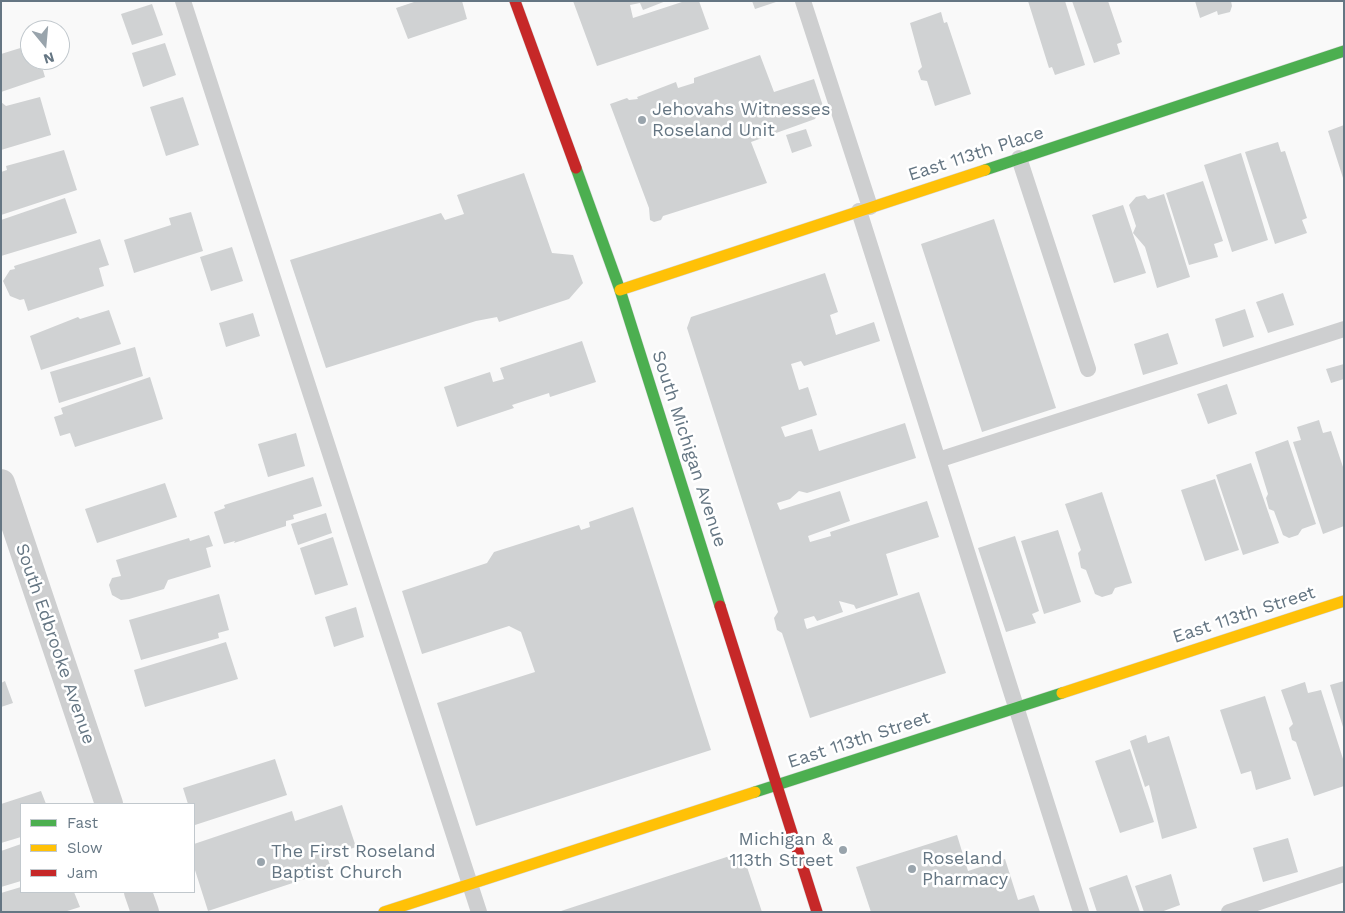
<!DOCTYPE html>
<html>
<head>
<meta charset="utf-8">
<style>
	body { margin:0 }
	#map { position:relative; width:1345px; height:913px; overflow:hidden; background:#f9f9f9; font-family:"Work Sans",sans-serif }
	canvas { display:block }
	.frame { position:absolute; inset:0; border:2px solid #657683; pointer-events:none }
	.legend { position:absolute; left:20px; top:803px; width:175px; height:90px; box-sizing:border-box; background:#fff; border:1px solid #c1c8cd; margin:0; padding:6px 9px; list-style:none; font-size:15px; color:#657683 }
	.legend li { display:flex; align-items:center; gap:10px; height:25px }
	.legend b { width:25px; border:1px solid #c1c8cd }
	.north { position:absolute; left:20px; top:20px; width:50px; height:50px; box-sizing:border-box; background:#fff; border:1px solid #c1c8cd; border-radius:50%; rotate:163deg; font-size:14px; font-weight:700; line-height:20px; text-align:center; color:#657683 }
	.north::after { content:''; display:block; margin:auto; width:18px; height:22px; background:#99a4ac; clip-path:polygon(50% 0,100% 100%,50% 72%,0 100%) }
</style>
</head>
<body>
<div id="map">
<canvas width="1345" height="913"></canvas>
<div class="frame"></div>
<ul class="legend">
<li><b style="height:6px;background:#4caf50"></b>Fast</li>
<li><b style="height:6px;background:#ffc107"></b>Slow</li>
<li><b style="height:6px;background:#c62828"></b>Jam</li>
</ul>
<div class="north">N</div>
</div>
<script>
const context = document.querySelector('canvas').getContext('2d');
context.lineJoin = 'round';
function paint(path, color) { context.fillStyle = color; context.fill(path, 'evenodd'); }
const poly = rows => new Path2D(rows.map(r => 'M' + r).join(''));
function strokePath(path, color, width, dash) { context.strokeStyle = color; context.lineWidth = width; context.lineCap = dash ? 'butt' : 'round'; context.setLineDash(dash || []); context.stroke(path); }
function write(font, color, halo, rows, align = 'center') {
  context.font = font + ' "Work Sans",sans-serif'; context.lineWidth = 5; context.setLineDash([]); context.textBaseline = 'middle'; context.strokeStyle = halo; context.fillStyle = color; for (const [text, x, y, turn = 0] of rows) {
    context.save(); context.translate(x, y); context.rotate((+turn || 0) * Math.PI / 180); context.textAlign = isNaN(turn) ? turn : align; if (halo) context.strokeText(text, 0, 0); context.fillText(text, 0, 0); context.restore();
  }
}
const building = poly([
	[417,1,462,1,467,19,408,39,396,8],
	[573,1,666,1,643,10,640,3,630,5,633,18,685,1,699,1,709,29,597,66],
	[752,1,776,1,776,2,755,9],
	[1028,1,1065,1,1085,65,1055,75,1052,67,1049,68],
	[1072,1,1108,1,1122,42,1117,44,1120,54,1094,63],
	[1195,1,1231,1,1232,6,1230,12,1218,15,1217,11,1200,18],
	[152,4,163,35,132,45,121,14],
	[941,12,944,23,947,22,971,94,935,106,927,81,921,80,918,71,922,67,910,23],
	[165,43,176,75,143,87,132,53],
	[30,45,30,60,40,60,45,77,1,92,1,54],
	[760,55,774,92,814,79,823,106,815,119,751,142,767,183,663,216,661,220,654,222,650,220,649,208,610,104,627,98,629,100,638,99,637,97,676,82,678,88,694,83,694,78],
	[40,97,51,135,1,150,1,102,6,106],
	[183,97,199,145,166,156,150,107],
	[1344,125,1344,178,1343,178,1328,131],
	[806,129,812,146,792,153,786,135],
	[1278,142,1281,152,1285,151,1307,218,1302,220,1307,233,1275,244,1245,152],
	[64,150,77,190,1,215,1,172,7,170,6,166],
	[1241,153,1268,240,1232,252,1204,165],
	[524,173,552,253,573,255,583,283,569,299,499,322,497,317,476,321,326,368,290,260,441,213,445,220,464,214,457,195],
	[1203,181,1223,241,1214,244,1218,257,1189,265,1166,193],
	[1164,194,1190,277,1157,288,1145,247,1133,233,1136,226,1129,205,1136,197,1145,195,1148,199],
	[65,198,77,233,1,256,1,220],
	[1123,205,1146,273,1114,283,1092,215],
	[191,212,203,251,134,273,124,240,171,225,169,218],
	[994,219,1056,408,982,432,921,244],
	[100,239,109,265,99,268,104,286,28,311,24,299,20,300,10,296,3,281,10,270,15,269,14,266],
	[232,247,243,281,211,291,200,257],
	[825,273,838,312,830,315,836,335,874,322,880,341,804,366,801,361,791,364,799,390,808,387,817,415,781,427,785,437,812,429,819,451,905,423,916,458,807,493,799,491,790,499,777,503,780,510,840,491,850,521,808,536,810,542,831,536,830,532,927,501,939,537,886,554,898,595,856,609,854,605,839,601,843,612,817,621,814,616,804,619,806,627,807,629,919,592,946,673,810,718,782,633,777,630,774,618,778,612,687,328,691,317],
	[1283,293,1294,325,1268,333,1256,302],
	[1245,309,1254,337,1223,347,1215,319],
	[109,310,121,344,41,370,30,336,78,317,80,319],
	[253,313,260,336,226,347,219,323],
	[1168,333,1178,364,1143,375,1134,344],
	[582,341,596,382,550,397,549,393,512,405,514,408,457,427,444,387,490,372,493,382,504,379,500,368],
	[135,347,143,376,59,403,50,372],
	[1344,364,1344,379,1331,383,1326,369],
	[150,377,163,419,75,447,70,433,60,436,54,417,63,414,61,408],
	[1227,384,1237,414,1208,424,1197,394],
	[1319,420,1323,433,1331,431,1344,470,1344,526,1323,534,1293,442,1301,440,1297,427],
	[296,433,305,466,268,477,258,444],
	[1288,440,1316,524,1302,529,1298,535,1289,538,1283,535,1274,511,1269,509,1266,498,1268,494,1255,452],
	[1251,463,1279,543,1243,555,1216,475],
	[313,477,322,506,293,515,294,519,286,521,286,526,234,543,235,541,224,544,214,512,225,508,224,505],
	[1215,479,1239,550,1205,561,1181,490],
	[165,483,177,517,97,543,85,509],
	[1102,492,1132,583,1115,588,1112,594,1102,597,1095,594,1086,570,1081,568,1078,553,1081,550,1065,504],
	[633,507,711,750,476,826,437,703,535,672,521,632,509,626,422,654,402,591,487,563,494,552,579,525,581,530,590,527,589,522],
	[326,513,332,533,298,545,291,524],
	[1058,530,1081,602,1044,614,1021,541],
	[209,535,213,546,206,548,211,567,168,580,164,589,129,599,121,600,112,595,109,585,112,578,121,576,116,560,189,538,190,541],
	[1015,536,1039,611,1032,614,1036,623,1006,632,978,548],
	[333,537,348,585,315,595,300,548],
	[219,594,229,630,218,633,219,638,141,660,129,620],
	[356,607,364,637,334,647,325,617],
	[226,642,238,679,145,707,134,670],
	[5,681,13,703,1,707,1,683],
	[1344,681,1344,727,1343,727,1330,685],
	[1305,682,1308,693,1321,690,1344,762,1344,786,1314,796,1296,742,1292,740,1289,728,1293,724,1281,690],
	[1265,696,1291,779,1256,790,1251,771,1241,774,1220,710],
	[1146,735,1148,743,1169,736,1197,828,1162,839,1149,785,1145,787,1130,741],
	[1130,749,1154,822,1120,833,1095,761],
	[275,759,287,795,195,825,194,804,188,804,183,788],
	[41,791,46,804,21,804,21,837,1,843,1,804],
	[342,805,356,847,327,857,332,870,208,911,194,867,194,844,292,811,295,821],
	[957,835,968,871,1005,859,1018,900,1034,895,1040,912,871,912,856,867],
	[1288,838,1298,872,1263,882,1253,848],
	[21,844,21,881,1,887,1,851],
	[742,852,762,912,561,912,561,911],
	[1171,874,1180,905,1161,912,1144,912,1135,886],
	[1127,875,1140,912,1097,912,1089,888],
	[21,887,21,892,74,892,80,907,64,912,1,912,1,893]
]);
const lane = poly([
	[183,1,479,912],
	[803,1,870,207],
	[1019,158,1088,369],
	[859,211,1081,912],
	[938,460,1344,329],
	[1229,912,1344,874]
]);
const street = poly([
	[1,483,109,804],
	[138,892,145,912]
]);
const fast = poly([
	[576,168,620,290,720,606],
	[985,170,1344,51],
	[755,792,1062,693]
]);
const slow = poly([
	[620,290,985,170],
	[1062,693,1344,601],
	[384,912,755,792]
]);
const jam = poly([
	[515,1,576,168],
	[720,606,817,912]
]);
const markers = [
	[642,120,5,"#99a4ac"],
	[843,850,5,"#99a4ac"],
	[261,862,5,"#99a4ac"],
	[912,869,5,"#99a4ac"]
];
const poiNames = [
	["Jehovahs Witnesses",652,110],
	["Roseland Unit",652,131],
	["Michigan &",833,840,"right"],
	["113th Street",833,861,"right"],
	["The First Roseland",271,852],
	["Baptist Church",271,873],
	["Roseland",922,859],
	["Pharmacy",922,880]
];
const streetNames = [
	["East 113th Place",976,154,-18],
	["South Michigan Avenue",689,449,72],
	["East 113th Street",1244,615,-18],
	["South Edbrooke Avenue",55,644,71],
	["East 113th Street",859,740,-18]
];
paint(building, '#d0d2d3');
strokePath(fast, '#d5d6d7', 12);
strokePath(slow, '#d5d6d7', 12);
strokePath(jam, '#d5d6d7', 12);
strokePath(lane, '#cecfd0', 16);
strokePath(street, '#cecfd0', 28);
strokePath(fast, '#4caf50', 11);
strokePath(slow, '#ffc107', 11);
strokePath(jam, '#c62828', 11);
for (const [x, y, r, color] of markers) { const dot = new Path2D(); dot.arc(x, y, r, 0, 2 * Math.PI); context.fillStyle = color; context.fill(dot); strokePath(dot, '#fff', 2); }
write('18px', '#657683', '#fff', poiNames, 'left');
write('18px', '#657683', '#fff', streetNames);
</script>
</body>
</html>
